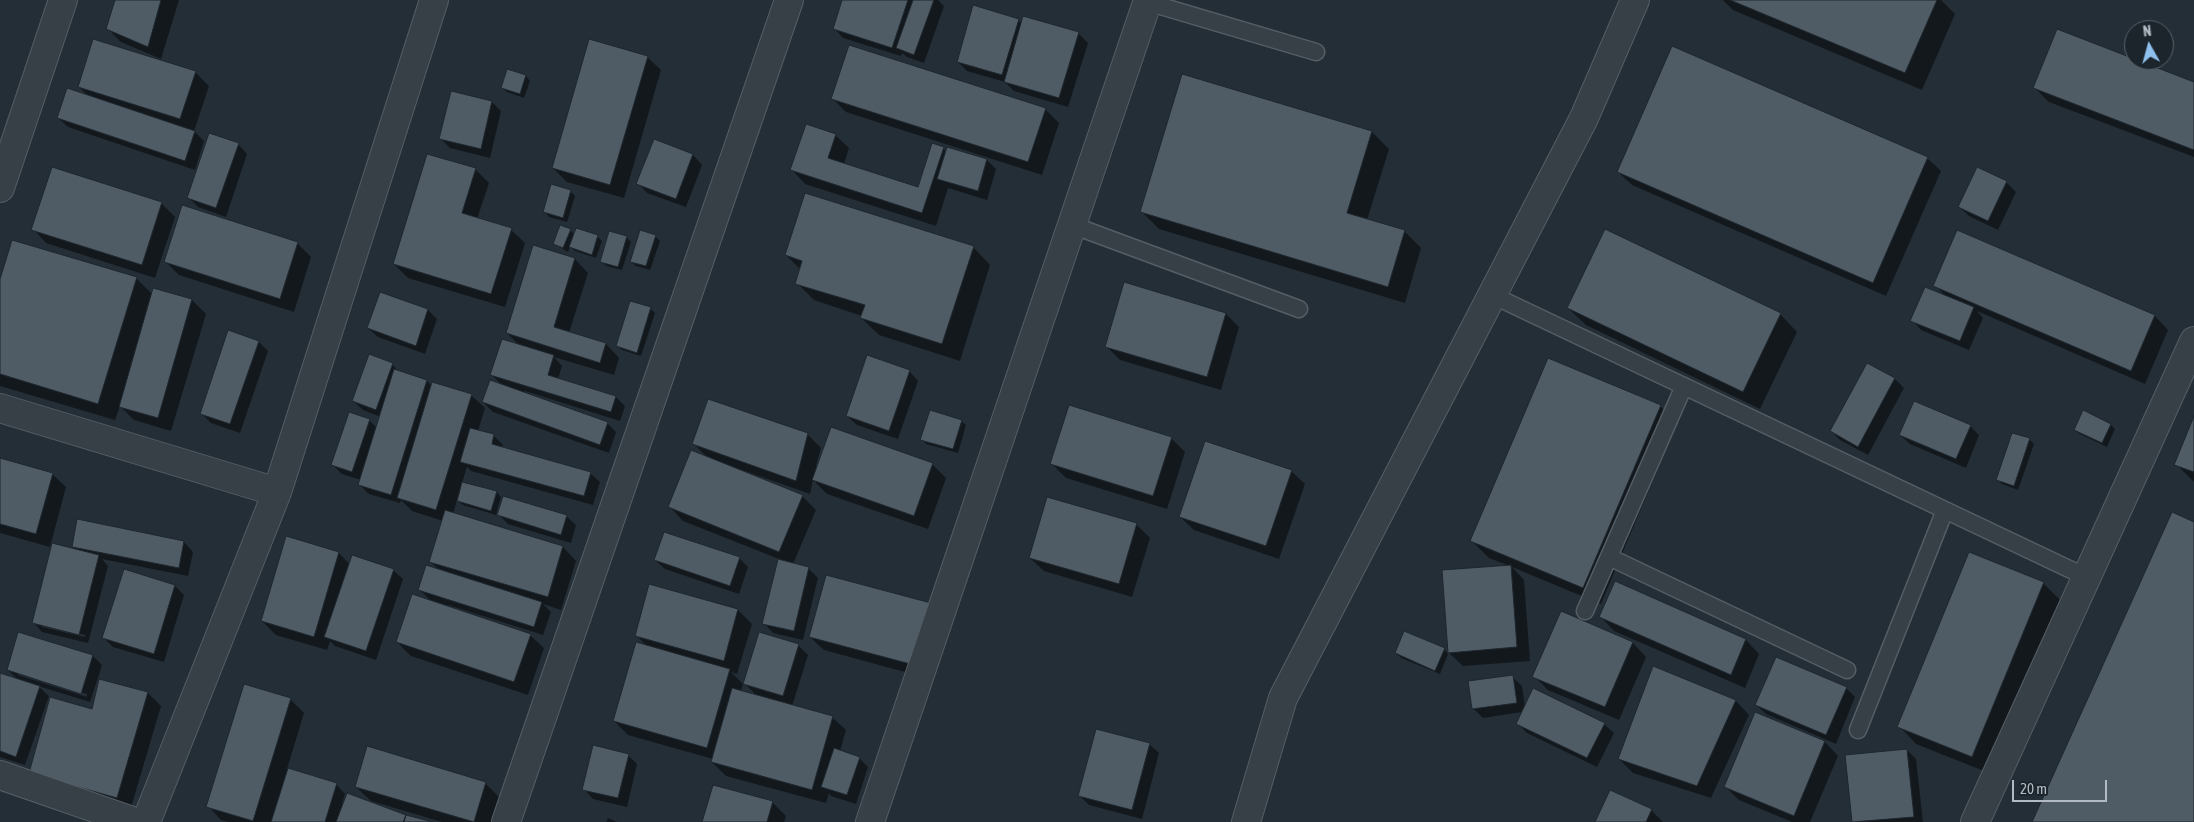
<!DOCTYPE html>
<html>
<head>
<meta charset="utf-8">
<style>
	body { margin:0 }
	#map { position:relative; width:2194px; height:822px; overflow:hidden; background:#242e37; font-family:"Asap Condensed",sans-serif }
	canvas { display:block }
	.north { position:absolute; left:2124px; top:20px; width:50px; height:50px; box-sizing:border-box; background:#1c252c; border:1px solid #586169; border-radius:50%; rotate:353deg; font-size:14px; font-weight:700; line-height:20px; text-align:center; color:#b2bbc4 }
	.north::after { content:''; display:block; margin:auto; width:18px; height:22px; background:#8fbfec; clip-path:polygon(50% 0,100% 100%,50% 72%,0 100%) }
	.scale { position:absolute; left:2012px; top:780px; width:95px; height:22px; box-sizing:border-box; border:2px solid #b2bbc4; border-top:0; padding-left:6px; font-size:15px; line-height:18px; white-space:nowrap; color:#b2bbc4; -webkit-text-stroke:4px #1c252c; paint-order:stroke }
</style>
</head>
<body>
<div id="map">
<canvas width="2194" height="822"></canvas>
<div class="north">N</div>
<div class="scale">20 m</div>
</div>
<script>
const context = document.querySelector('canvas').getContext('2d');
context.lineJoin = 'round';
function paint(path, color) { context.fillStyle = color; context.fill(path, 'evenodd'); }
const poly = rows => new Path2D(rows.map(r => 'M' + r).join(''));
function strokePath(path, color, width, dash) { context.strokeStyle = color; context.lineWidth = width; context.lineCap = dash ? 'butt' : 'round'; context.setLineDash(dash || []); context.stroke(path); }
const shadow = poly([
	[116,0,179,0,161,59,121,42,107,28],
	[843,0,938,0,944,6,924,63,907,57,902,53,901,56,843,38,834,28],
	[1723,0,1941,0,1955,14,1922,90,1733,10],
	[1018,20,1022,24,1078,33,1088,43,1068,107,1014,91,1005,82,967,71,958,62],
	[647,57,661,70,624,198,567,182,553,168],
	[508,70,526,76,530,81,524,98,507,92,502,88],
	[195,72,209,86,194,131,204,141,195,170,68,127,58,118,89,97,79,87],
	[1183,75,1372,132,1389,149,1367,220,1404,231,1421,248,1405,303,1159,229,1141,211],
	[2194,83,2194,157,2049,102,2035,88],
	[832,98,1045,109,1059,123,1042,175,846,112],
	[492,102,501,111,490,158,450,148,441,139],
	[835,135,849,148,844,164,919,189,943,148,946,152,948,149,987,160,996,169,987,200,948,188,936,226,805,184,792,170],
	[654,141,693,155,702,165,686,207,647,193,638,183],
	[238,144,247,154,226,217,198,207,189,198],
	[1927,158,1941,171,1886,296,1632,185,1618,172],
	[475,169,489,183,477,219,511,230,525,243,505,307,408,278,394,264],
	[1977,169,2006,182,2016,192,1998,230,1969,216,1959,207],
	[570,191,575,196,567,222,549,217,545,212],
	[161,203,175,217,155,278,46,243,33,229],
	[183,207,298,244,311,257,294,312,179,275,165,261],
	[570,230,575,235,597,236,602,241,596,258,575,251,570,246,568,252,555,244],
	[1958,231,2155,316,2168,330,2145,384,1977,311,1983,318,1969,350,1921,330,1912,320,1946,297,1935,285],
	[610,232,627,238,631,242,622,270,606,266,601,261],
	[655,236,660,241,650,270,636,266,631,262],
	[534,246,575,259,588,273,569,333,606,344,619,358,614,375,554,357,562,366,558,379,616,397,625,406,620,421,525,391,524,394,607,423,616,432,609,453,493,412,483,402,503,386,492,375,520,346,507,333],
	[973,247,990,265,960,361,879,335,861,318,862,316,814,300,797,283,801,270,786,255],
	[136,278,153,295,154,290,192,300,206,314,171,431,134,420,120,406,115,420,0,386,0,284],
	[381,293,428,310,437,319,425,354,378,337,368,328],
	[650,308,655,313,641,356,622,350,618,346],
	[1568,308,1780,314,1797,332,1760,409,1586,325],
	[1226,314,1239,327,1221,390,1120,360,1106,346],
	[229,332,259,342,268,351,240,433,211,423,201,413],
	[392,364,400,373,427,381,432,386,471,395,485,408,478,431,493,435,503,445,502,448,590,473,600,482,593,505,471,471,467,467,462,483,497,492,501,497,496,515,463,505,457,500,453,514,563,547,576,561,561,610,543,604,551,612,543,635,448,605,447,607,530,635,544,648,528,695,411,656,397,642,432,602,419,589,440,571,431,562,443,521,412,511,401,500,400,503,369,494,360,485,361,480,342,474,333,465,369,420,377,428,381,417,363,410,353,401],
	[1868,364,1895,379,1904,388,1868,455,1840,440,1831,431],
	[909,371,918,381,898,439,857,425,847,416],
	[1660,406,1677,423,1601,604,1512,567,1524,580,1530,661,1463,666,1449,653,1510,566,1489,558,1472,541],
	[2084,412,2111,425,2115,429,2107,447,2080,434,2075,430],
	[2194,419,2194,482,2176,464],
	[961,421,966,425,958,453,926,444,922,439],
	[1970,426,1979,435,1966,468,1910,444,1900,435],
	[807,434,821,448,816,466,932,464,946,478,928,529,827,494,813,480,810,494,739,469,738,471,802,496,816,510,793,564,808,568,818,578,803,640,773,633,764,623,779,559,683,521,670,507,709,459,694,444],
	[1171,438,1185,452,1167,509,1066,478,1052,464],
	[2029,439,2034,444,2018,490,2002,484,1998,480],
	[0,459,52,474,66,487,50,547,0,533],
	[1291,471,1305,484,1279,559,1194,530,1180,517],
	[499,515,566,516,576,525,571,543,508,524],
	[78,521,184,542,193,552,188,576,102,559,108,566,88,643,42,632,33,622,78,551,73,546],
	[42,624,85,635,85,637,42,627],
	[1136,524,1150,538,1132,597,1044,571,1030,558],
	[287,538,339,553,350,565,393,570,403,579,376,660,335,646,330,641,327,650,276,635,262,621],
	[739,558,748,567,739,594,665,569,655,560],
	[1616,583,1746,640,1759,654,1745,688,1614,631,1601,617],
	[2043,583,2060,600,1989,773,1916,744,1899,726],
	[175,586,184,595,164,662,113,647,104,638],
	[650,586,738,610,752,624,737,674,731,672,743,684,741,691,757,696,744,683,798,645,808,655,792,706,832,717,846,730,840,751,859,758,868,767,856,804,831,796,829,793,826,803,726,776,712,762,713,759,628,735,614,721,647,646,636,635],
	[1561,613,1633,643,1646,657,1619,720,1548,690,1534,676],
	[944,618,927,678,824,650,810,637],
	[1444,649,1448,654,1440,674,1401,658,1396,653],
	[93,656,102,665,90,702,38,686,49,696,25,765,0,757,0,674,18,680,8,670],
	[18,672,87,694,87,697,18,675],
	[1653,668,1736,701,1749,715,1711,798,1633,773,1619,759],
	[1512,677,1522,686,1525,707,1604,724,1614,733,1597,767,1527,733,1517,723,1522,712,1483,718,1473,708],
	[1846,688,1855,697,1836,744,1766,714,1756,705],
	[148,693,161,706,130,811,44,786],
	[290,699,304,713,287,769,336,784,345,794,342,804,429,822,228,822,221,820,208,806],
	[1756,714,1825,742,1838,756,1810,822,1792,822,1739,800,1725,786],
	[1149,744,1159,753,1142,819,1089,805,1079,795],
	[1907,750,1916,759,1923,822,1853,822,1846,756],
	[628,755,637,764,627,807,593,799,584,789],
	[485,783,499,797,491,822,442,822,371,801,356,787],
	[772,802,786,816,784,822,703,822],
	[1651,810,1663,822,1596,822],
	[608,818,617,822,606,822]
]);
const building = poly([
	[115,0,161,0,148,47,106,29,115,0],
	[842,0,908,0,892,48,833,29,842,0],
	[913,0,934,0,914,55,896,48,913,0],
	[1730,0,1937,0,1905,73,1730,0],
	[973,5,1019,19,1002,75,957,62,973,5],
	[1023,16,1079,32,1059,98,1004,82,1023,16],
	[2057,29,2194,82,2194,150,2033,88,2057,29],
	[93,39,196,71,180,119,78,87,93,39],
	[589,39,648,56,610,185,552,168,589,39],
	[849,45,1046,108,1028,162,831,99,849,45],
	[1672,46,1928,157,1873,283,1617,172,1672,46],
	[507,69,526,75,520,94,501,88,507,69],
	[1182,74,1372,131,1347,213,1405,230,1388,287,1140,212,1182,74],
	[67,88,195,131,185,161,57,118,67,88],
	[451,91,492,101,481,149,439,139,451,91],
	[806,124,836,134,828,158,918,187,932,143,944,147,922,213,790,170,806,124],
	[209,133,239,143,216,208,187,198,209,133],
	[654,139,693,154,676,199,636,184,654,139],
	[947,147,987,159,978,191,937,179,947,147],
	[427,154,476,168,462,213,512,228,491,294,393,264,427,154],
	[52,167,162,202,142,265,31,230,52,167],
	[1977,167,2007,181,1988,221,1958,207,1977,167],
	[551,184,571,190,563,218,543,212,551,184],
	[805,193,974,246,942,344,860,318,865,305,795,284,802,261,785,255,805,193],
	[182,205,298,242,280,299,164,262,182,205],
	[560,225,571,229,563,248,553,244,560,225],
	[576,228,598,235,592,255,569,247,576,228],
	[1605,229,1781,313,1743,392,1567,308,1605,229],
	[640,230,656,235,646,266,630,262,640,230],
	[1957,230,2155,315,2131,371,1933,286,1957,230],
	[609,231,627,236,618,267,600,262,609,231],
	[12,240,137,277,98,404,0,374,0,279,12,240],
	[533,245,575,258,554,327,606,343,600,363,506,333,533,245],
	[1124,282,1226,313,1207,377,1105,347,1124,282],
	[1925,287,1974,307,1960,341,1910,321,1925,287],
	[153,288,192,299,158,418,119,407,153,288],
	[380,292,428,309,416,346,367,328,380,292],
	[630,301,651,307,637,353,616,346,630,301],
	[228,330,259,341,230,424,200,414,228,330],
	[502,339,554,355,548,375,616,396,611,412,490,375,502,339],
	[369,354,393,363,376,410,352,401,369,354],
	[867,355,910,370,889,431,846,416,867,355],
	[1548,358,1661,405,1583,588,1470,541,1548,358],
	[1867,363,1895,378,1858,447,1830,431,1867,363],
	[394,369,427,380,391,495,358,485,394,369],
	[490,380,608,422,600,445,482,402,490,380],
	[432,382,472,394,436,510,397,498,432,382],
	[708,399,808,433,796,481,692,444,708,399],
	[1914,401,1971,425,1956,459,1899,435,1914,401],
	[1069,405,1172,437,1153,496,1050,464,1069,405],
	[930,410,962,420,953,449,920,440,930,410],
	[2083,410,2111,424,2102,443,2074,430,2083,410],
	[349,412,370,419,352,472,331,465,349,412],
	[2194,416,2194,472,2174,465,2194,416],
	[831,427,933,463,914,516,812,480,831,427],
	[470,428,494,434,492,444,591,472,584,496,460,462,470,428],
	[2012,433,2030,438,2014,486,1996,480,2012,433],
	[1205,441,1292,470,1266,546,1179,517,1205,441],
	[691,450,803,495,779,552,668,507,691,450],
	[0,458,53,473,36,534,0,524,0,458],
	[462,482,497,491,491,511,457,501,462,482],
	[503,496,567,515,561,535,497,515,503,496],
	[1047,497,1137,523,1119,584,1029,558,1047,497],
	[445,510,563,546,548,597,429,562,445,510],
	[2172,512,2194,522,2194,822,2032,822,2172,512],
	[77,519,184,541,179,568,72,547,77,519],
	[664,532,740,557,730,586,654,560,664,532],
	[286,536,339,552,314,637,261,621,286,536],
	[52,543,99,555,79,635,32,623,52,543],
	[1969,552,2044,582,1972,757,1897,727,1969,552],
	[352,555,394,569,366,651,324,637,352,555],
	[778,559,809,567,794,631,762,624,778,559],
	[426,565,542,602,534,627,418,590,426,565],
	[1511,565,1517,647,1448,653,1442,570,1511,565],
	[124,569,175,585,154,654,102,638,124,569],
	[826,575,931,603,914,665,809,637,826,575],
	[1615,581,1746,639,1731,675,1599,617,1615,581],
	[649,584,738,609,724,661,635,636,649,584],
	[412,594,531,634,514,682,396,642,412,594],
	[1561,611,1633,642,1605,707,1532,677,1561,611],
	[1404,631,1445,648,1435,671,1395,653,1404,631],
	[18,632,93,655,81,694,7,670,18,632],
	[759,632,799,644,783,696,743,684,759,632],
	[636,642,730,669,707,748,613,721,636,642],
	[1776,657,1847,687,1826,735,1755,705,1776,657],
	[1653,666,1736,700,1697,786,1618,759,1653,666],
	[0,673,40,686,16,757,0,751,0,673],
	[1513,675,1517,703,1472,709,1468,681,1513,675],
	[99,679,148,692,117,798,29,773,50,697,92,709,99,679],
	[244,684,291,698,253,821,206,807,244,684],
	[732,688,833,716,812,790,711,762,732,688],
	[1533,688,1605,723,1587,758,1516,724,1533,688],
	[1755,712,1825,741,1794,816,1724,787,1755,712],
	[1096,729,1150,743,1132,810,1078,796,1096,729],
	[593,745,629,754,618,798,582,790,593,745],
	[367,746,486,782,474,822,355,787,367,746],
	[834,748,860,757,847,795,821,787,834,748],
	[1907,749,1914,817,1852,822,1845,755,1907,749],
	[288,768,337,783,325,822,271,822,288,768],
	[713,785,773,801,767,822,702,822,713,785],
	[1610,790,1652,809,1646,822,1595,822,1610,790],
	[347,793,406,815,403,822,336,822,347,793],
	[406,815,433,822,404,822,406,815]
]);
const service = poly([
	[1147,2,1316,52],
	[1072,225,1299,309],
	[1492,295,2086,577],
	[1609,557,1847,670],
	[1585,611,1684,386],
	[1858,730,1945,510]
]);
const minor = poly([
	[0,188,63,0],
	[0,408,277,492,434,0],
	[146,822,277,492],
	[506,822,789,0],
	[870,822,1148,0],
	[1975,822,2194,341]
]);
const tertiary = poly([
	[0,775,135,822],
	[1246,822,1283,698,1584,118,1635,0]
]);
paint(shadow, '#0007');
paint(building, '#4f5b65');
strokePath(building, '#1e272e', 1);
strokePath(service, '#555e65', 19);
strokePath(minor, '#555e65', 30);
strokePath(tertiary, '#555e65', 30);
strokePath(service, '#374047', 16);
strokePath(minor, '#374047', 28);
strokePath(tertiary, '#374047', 28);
</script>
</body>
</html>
